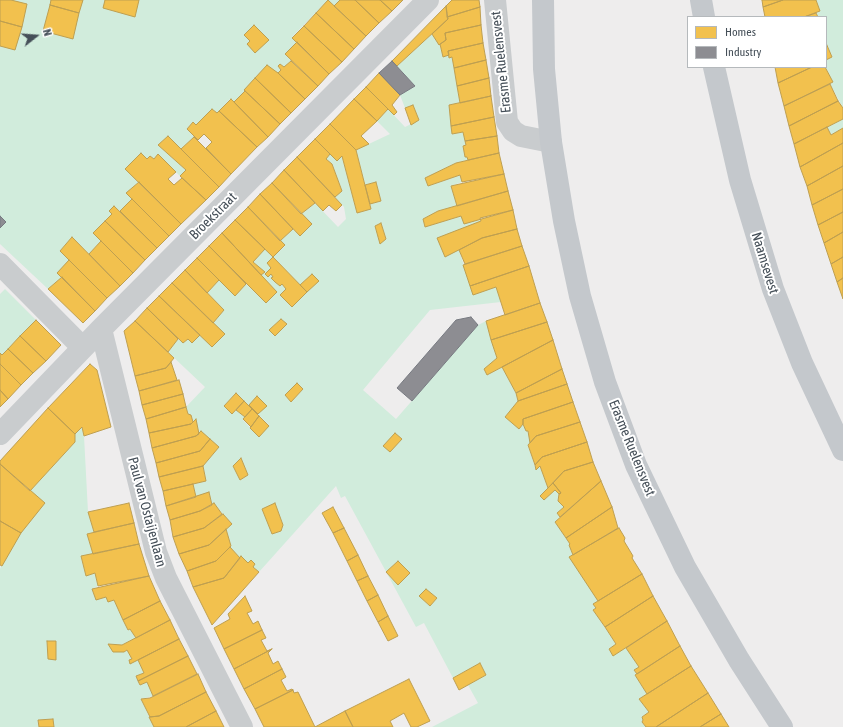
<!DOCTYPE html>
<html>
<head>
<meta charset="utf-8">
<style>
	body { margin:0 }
	#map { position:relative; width:843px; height:727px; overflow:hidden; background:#eeeded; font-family:"Asap Condensed",sans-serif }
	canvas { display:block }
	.legend { position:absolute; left:687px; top:16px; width:140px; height:52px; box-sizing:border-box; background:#fff; border:1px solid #b5b9bc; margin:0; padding:5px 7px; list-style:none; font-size:12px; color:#454f58 }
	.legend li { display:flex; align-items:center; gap:8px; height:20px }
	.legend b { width:20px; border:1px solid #b5b9bc }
	.north { position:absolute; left:16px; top:16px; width:40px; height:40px; -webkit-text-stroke:3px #fff; paint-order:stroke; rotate:73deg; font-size:11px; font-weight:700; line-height:16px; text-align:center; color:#454f58 }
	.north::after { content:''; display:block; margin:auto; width:14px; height:18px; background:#454f58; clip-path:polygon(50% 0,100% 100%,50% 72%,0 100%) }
</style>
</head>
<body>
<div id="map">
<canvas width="843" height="727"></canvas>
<ul class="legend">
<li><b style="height:11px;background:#f2c14e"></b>Homes</li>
<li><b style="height:11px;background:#8d8d92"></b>Industry</li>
</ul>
<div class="north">N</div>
</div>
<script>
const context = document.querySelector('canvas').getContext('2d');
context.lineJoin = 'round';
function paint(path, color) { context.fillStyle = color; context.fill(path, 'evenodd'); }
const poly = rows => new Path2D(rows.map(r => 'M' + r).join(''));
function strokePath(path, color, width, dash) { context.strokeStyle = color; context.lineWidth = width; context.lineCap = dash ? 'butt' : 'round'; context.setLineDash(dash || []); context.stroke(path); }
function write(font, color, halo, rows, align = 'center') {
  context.font = font + ' "Asap Condensed",sans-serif'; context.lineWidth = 4; context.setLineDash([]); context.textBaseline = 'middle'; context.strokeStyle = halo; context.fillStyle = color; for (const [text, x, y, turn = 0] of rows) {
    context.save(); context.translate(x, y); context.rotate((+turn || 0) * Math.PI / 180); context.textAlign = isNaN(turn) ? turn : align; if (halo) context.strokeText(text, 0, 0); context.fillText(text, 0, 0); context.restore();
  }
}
const green = poly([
	[0,0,340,0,334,6,328,0,292,37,297,42,285,54,291,61,284,67,280,64,278,66,281,70,278,73,244,90,245,91,234,102,230,99,217,113,212,109,196,125,193,122,187,129,194,137,181,149,168,136,158,145,186,170,180,176,158,155,154,159,150,156,147,159,141,153,126,168,139,182,127,193,132,199,120,211,114,206,109,211,112,214,93,233,101,241,89,254,72,237,60,251,69,260,62,277,48,289,0,244,0,228,6,222,0,216],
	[816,0,843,0,843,108,830,84,833,82,825,67,826,60,832,57,826,43,826,17,818,17,816,13,820,11],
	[432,34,440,44,443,57,449,55,449,58,452,57,460,103,449,105,452,134,463,132,466,145,463,146,465,157,467,157,468,160,456,163,425,178,428,186,460,175,462,182,451,186,457,206,438,211,423,219,425,227,461,216,480,218,481,221,459,250,473,294,496,287,501,302,430,310,363,390,396,419,478,325,486,321,497,358,484,370,488,375,502,367,516,393,518,401,505,417,519,428,523,424,526,431,528,431,531,440,528,446,536,469,540,466,548,488,540,496,544,500,555,490,559,494,558,501,564,507,557,513,560,517,555,522,570,544,569,545,573,555,598,601,594,604,596,608,593,610,616,644,609,649,613,655,626,648,639,667,634,670,637,674,635,675,647,694,639,699,649,712,642,717,643,720,642,722,646,727,432,727,478,703,468,685,486,675,480,663,453,678,424,623,416,627,345,496,341,498,336,486,259,572,253,567,251,560,248,563,242,557,240,558,230,547,231,546,226,529,232,524,214,504,212,505,209,493,196,497,193,484,206,481,203,466,219,447,201,432,199,434,191,415,188,414,186,407,205,387,168,352,178,339,183,343,188,339,192,343,224,310,207,293,219,280,235,296,246,284,266,303,277,292,261,275,264,272,253,262,265,249,273,257,285,246,280,241,293,229,300,236,301,214,315,203,338,227,346,219,344,207,335,197,342,190,332,164,326,159,330,154,337,161,342,156,357,213,371,209,370,204,381,201,376,182,365,185,356,150,390,134,377,121,388,109,405,127,419,120,413,105,405,108,400,95,415,86,397,66],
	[381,223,386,239,380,243,375,226],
	[273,257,300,285,312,274,318,281,292,307,280,295,286,289,282,284,275,282,271,274,268,277,265,274,271,268,267,263],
	[281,319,286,324,274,336,269,330],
	[297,383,303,389,291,402,285,395],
	[236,393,269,425,259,437,243,420,245,417,236,410,232,414,224,406],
	[241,459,248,475,240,480,233,466],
	[275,504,283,525,281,531,272,534,262,509],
	[398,561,410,573,398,585,386,572],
	[426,589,437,598,430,606,419,596],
	[843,119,843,128,831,135,827,127],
	[5,289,36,320,2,355,0,353,0,294],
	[82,427,84,436,88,512,94,532,87,534,93,554,81,557,86,576,95,573,98,586,92,589,96,599,106,597,114,600,128,630,130,629,136,638,122,645,109,644,113,652,124,652,127,650,132,659,129,660,130,663,138,660,144,673,136,676,140,685,147,682,153,696,141,699,154,727,54,727,53,719,38,720,39,727,0,727,0,569,30,491,75,442,75,434],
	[47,641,56,641,56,659,48,659]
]);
const homes = poly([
	[0,0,11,0,27,4,22,27,0,21,0,0],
	[51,0,83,0,79,13,50,5,51,0],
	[105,0,139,0,135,17,103,8,105,0],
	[328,0,366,36,354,49,316,13,328,0],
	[340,0,355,0,379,23,366,36,334,6,340,0],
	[355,0,380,0,392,11,379,23,355,0],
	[380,0,403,0,392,11,380,0],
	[452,0,479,0,480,7,447,17,446,6,452,0],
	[762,0,783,0,763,7,762,0],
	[783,0,816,0,820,11,804,17,765,17,763,7,783,0],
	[50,5,79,13,73,39,43,31,50,5],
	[446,6,448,19,397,66,392,61,446,6],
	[480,7,481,25,445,33,446,40,439,45,432,34,448,19,447,17,480,7],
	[316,13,354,49,342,62,304,26,316,13],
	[816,13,818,17,804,17,816,13],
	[0,21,22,27,15,50,0,46,0,21],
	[254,25,269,40,255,53,247,44,250,41,244,35,254,25],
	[481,25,483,43,448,51,449,55,443,57,440,44,446,40,445,33,481,25],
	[304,26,342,62,329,74,292,38,304,26],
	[297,42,329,74,318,86,285,54,297,42],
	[483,43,486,60,454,68,452,57,449,58,448,51,483,43],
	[826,43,832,57,826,60,826,43],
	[486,60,489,78,457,86,454,68,486,60],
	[291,61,318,86,305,99,278,73,281,70,278,66,280,64,284,67,291,61],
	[267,65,278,73,305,99,291,113,255,78,267,65],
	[775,67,812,67,778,83,775,67],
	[812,67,825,67,833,82,784,106,778,83,812,67],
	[379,73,400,95,392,105,397,112,394,115,366,87,379,73],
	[255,78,291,113,280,124,244,90,255,78],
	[489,78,491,96,460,103,457,86,489,78],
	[830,84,838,101,789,126,784,106,830,84],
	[366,87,388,109,377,121,354,99,366,87],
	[245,91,280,124,268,137,234,102,245,91],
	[491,96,494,117,451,126,449,105,491,96],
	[231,99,268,137,257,147,219,111,231,99],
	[354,99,377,121,361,136,369,144,356,150,330,124,354,99],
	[838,101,843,108,843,119,794,144,789,126,838,101],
	[413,105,419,120,411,125,405,108,413,105],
	[212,109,217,113,219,111,257,147,231,174,206,148,212,142,204,134,198,140,187,129,193,122,196,125,212,109],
	[494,117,497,136,465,141,463,132,452,134,451,126,494,117],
	[330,124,356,150,371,209,357,213,342,156,337,161,315,139,330,124],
	[827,127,831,135,843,128,843,143,800,167,794,144,827,127],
	[168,136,219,187,206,200,180,176,186,170,158,145,168,136],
	[497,136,499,153,468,160,467,157,465,157,463,146,466,145,465,141,497,136],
	[194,137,231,174,219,187,181,149,194,137],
	[315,139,330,154,326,159,332,164,342,191,335,197,297,157,315,139],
	[843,143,843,166,807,186,800,167,843,143],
	[141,153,147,159,150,156,154,159,158,154,176,172,168,179,174,185,182,178,206,200,181,224,125,169,141,153],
	[499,153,504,174,462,182,460,175,428,186,425,178,456,163,499,153],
	[297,157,342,205,336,211,329,205,323,211,284,170,297,157],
	[843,166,843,189,812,205,807,186,843,166],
	[284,170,315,203,301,214,272,183,284,170],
	[504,174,508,191,457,206,451,186,504,174],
	[139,182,181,224,169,236,126,193,139,182],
	[376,182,381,201,370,204,365,185,376,182],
	[272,183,312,224,300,236,260,194,272,183],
	[843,189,843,212,818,225,812,205,843,189],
	[508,191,513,210,464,224,461,216,425,227,423,219,438,211,508,191],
	[260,194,293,229,280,241,248,207,260,194],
	[132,199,169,236,157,248,120,211,132,199],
	[114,206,157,248,145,260,105,221,112,214,109,211,114,206],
	[248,207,285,245,273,257,235,220,248,207],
	[513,210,517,229,482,238,445,257,437,238,481,221,480,218,513,210],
	[843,212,843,232,824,243,818,225,843,212],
	[235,220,265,249,253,262,265,272,261,275,222,233,235,220],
	[105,221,145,260,133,273,93,233,105,221],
	[381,223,386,239,380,244,375,226,381,223],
	[517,229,522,246,465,264,459,250,482,238,517,229],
	[843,232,843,257,831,264,824,243,843,232],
	[222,233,277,292,266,303,209,246,222,233],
	[72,237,120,286,107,298,60,251,72,237],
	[101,241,133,273,120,286,89,254,101,241],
	[209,246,246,284,235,296,197,258,209,246],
	[522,246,529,266,470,286,463,265,522,246],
	[273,257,307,292,292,307,280,295,286,289,282,284,280,286,275,282,271,278,273,277,271,274,268,277,265,274,271,268,267,263,273,257],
	[843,257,843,278,837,282,831,264,843,257],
	[197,258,219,280,207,293,185,270,197,258],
	[69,260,107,298,95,311,57,273,69,260],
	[529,266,540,303,505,315,496,287,473,295,470,286,529,266],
	[185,270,224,310,213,323,172,283,185,270],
	[312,274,319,281,307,292,300,285,312,274],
	[62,277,95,311,83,323,48,289,62,277],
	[843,278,843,299,837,282,843,278],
	[172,283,225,334,212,347,159,296,172,283],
	[159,296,200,335,192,343,188,339,183,343,147,308,159,296],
	[540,303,547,322,491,340,486,321,540,303],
	[147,308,178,339,168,352,135,321,147,308],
	[281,319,287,324,275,336,269,330,281,319],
	[36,320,61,345,46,361,20,336,36,320],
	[135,321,174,358,166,368,135,376,124,331,135,321],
	[547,322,553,340,487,375,484,369,497,358,491,340,547,322],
	[20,336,46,361,33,373,8,349,20,336],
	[553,340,562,369,516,393,502,367,553,340],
	[8,349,33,373,21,385,0,364,0,353,2,355,8,349],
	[171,362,177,380,139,391,135,376,166,368,171,362],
	[0,364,21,385,8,399,0,390,0,364],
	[90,364,97,370,111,427,84,436,82,427,75,434,48,408,90,364],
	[562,369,567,384,518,401,516,393,562,369],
	[179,380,183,394,142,405,139,391,179,380],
	[297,383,303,389,291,402,285,395,297,383],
	[567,384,573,402,523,419,523,424,519,429,505,417,518,401,567,384],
	[0,390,8,399,0,407,0,390],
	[236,393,244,401,232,414,224,406,236,393],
	[183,394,186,407,146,419,142,405,183,394],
	[257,396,267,406,258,414,249,405,257,396],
	[244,401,252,409,245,417,236,410,244,401],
	[573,402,580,422,536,436,530,443,528,431,526,431,523,424,523,419,573,402],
	[186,407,188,414,191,415,193,422,191,424,149,433,146,419,186,407],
	[48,408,75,434,75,442,30,491,0,464,0,461,48,408],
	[252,409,259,416,251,427,243,419,252,409],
	[259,416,269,426,259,437,250,428,259,416],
	[196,419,199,434,196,436,152,448,149,433,191,424,196,419],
	[580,422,587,442,542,457,535,465,528,445,536,436,580,422],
	[201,431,210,439,200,451,156,463,152,448,196,436,201,431],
	[395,433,402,439,390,452,383,446,395,433],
	[210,439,219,447,203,466,159,477,156,463,200,451,210,439],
	[587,442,593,462,564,471,548,488,540,466,536,470,535,465,542,457,587,442],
	[241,458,248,475,240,480,233,466,241,458],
	[593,462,601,481,560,517,557,513,564,507,558,501,559,494,561,493,553,483,564,471,593,462],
	[0,464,45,503,21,533,0,521,0,464],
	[203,466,206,481,163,491,159,477,203,466],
	[601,481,612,507,566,538,555,522,601,481],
	[553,483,561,493,559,494,555,490,544,500,540,496,553,483],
	[193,484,196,497,166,506,163,491,193,484],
	[209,492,212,505,200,511,170,520,166,506,209,492],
	[129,503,134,523,94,532,88,512,129,503],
	[214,503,222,514,204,528,173,537,170,520,200,511,214,503],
	[275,503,283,525,281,531,272,534,262,509,275,503],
	[333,507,344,528,333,533,322,513,333,507],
	[612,507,618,528,573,555,569,545,570,544,566,538,612,507],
	[223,514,232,524,209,545,179,554,173,537,204,528,223,514],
	[0,521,21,533,2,566,0,565,0,521],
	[134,523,139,544,93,554,87,534,134,523],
	[344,528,358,555,347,561,333,533,344,528],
	[619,528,625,538,624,541,633,556,632,558,642,574,598,601,569,557,619,528],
	[226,529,231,546,216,561,187,571,179,554,209,545,226,529],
	[139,544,149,576,98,586,95,573,86,576,81,556,139,544],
	[230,547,240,558,224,578,193,587,187,571,216,561,230,547],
	[358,555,368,576,357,581,347,561,358,555],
	[241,556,248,563,251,560,255,564,253,567,259,572,212,625,193,587,224,578,241,556],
	[398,561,410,573,398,585,386,572,398,561],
	[642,574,653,596,605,627,593,610,596,608,593,604,642,574],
	[149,576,160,601,123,620,114,600,108,602,106,597,96,600,92,589,149,576],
	[368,576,378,595,367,601,357,581,368,576],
	[426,589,437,598,430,606,419,596,426,589],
	[378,595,388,616,378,622,367,601,378,595],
	[245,596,252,611,247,613,253,624,258,621,262,630,224,649,214,628,230,619,228,614,245,596],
	[653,596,667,621,613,656,609,649,616,644,605,627,653,596],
	[160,601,170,620,136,638,130,629,128,630,123,620,160,601],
	[388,616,398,636,388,641,378,622,388,616],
	[170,620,179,639,130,664,129,660,132,659,127,650,124,652,113,652,108,644,122,645,170,620],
	[667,621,680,646,637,674,634,670,639,667,626,648,667,621],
	[262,630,266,638,261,640,267,651,272,649,234,669,224,649,262,630],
	[179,639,188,656,138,681,136,676,144,673,138,660,179,639],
	[47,641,56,641,56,660,48,659,47,641],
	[680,646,691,666,647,694,635,675,680,646],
	[272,649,268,653,273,664,278,661,282,669,244,689,234,669,272,649],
	[188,656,197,674,153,696,147,682,140,685,138,681,188,656],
	[480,663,486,675,459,690,453,678,480,663],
	[691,666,708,693,656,727,646,727,642,722,643,720,642,717,649,712,639,699,691,666],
	[282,669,286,677,281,680,287,691,292,689,293,690,255,709,244,689,282,669],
	[198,674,206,692,159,716,150,717,141,699,150,698,198,674],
	[409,679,430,721,417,727,411,727,404,713,390,721,393,727,353,727,345,711,409,679],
	[293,690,294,693,298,692,315,727,264,727,255,709,293,690],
	[206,692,216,711,186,727,154,727,149,717,159,716,206,692],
	[708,693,721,714,700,727,656,727,708,693],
	[216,711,224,727,186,727,216,711],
	[345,711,353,727,315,727,345,711],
	[721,714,729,727,700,727,721,714],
	[53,719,54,727,39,727,38,720,53,719]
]);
const industry = poly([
	[392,61,415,86,400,95,379,73,392,61],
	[0,216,6,222,0,228,0,216],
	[471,317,478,325,412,401,397,388,456,320,471,317]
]);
const minor = poly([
	[495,0,507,122,513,131,521,136,551,142],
	[0,264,83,348],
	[101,329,156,552,166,578,242,727],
	[0,434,101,329,428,0]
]);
const major = poly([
	[543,0,544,69,551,142,564,221,580,296,605,382,636,465,685,567,739,660,782,727],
	[701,0,704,17],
	[714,67,740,180,773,289,802,363,843,450]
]);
const streetNames = [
	["Erasme Ruelensvest",501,62,-96],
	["Broekstraat",213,216,-45],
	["Naamsevest",765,263,73],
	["Erasme Ruelensvest",632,448,68],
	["Paul van Ostaijenlaan",147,512,75]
];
paint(green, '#d1ecdc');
paint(homes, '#f2c14e');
strokePath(homes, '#be9f51', 1);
paint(industry, '#8d8d92');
strokePath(industry, '#777a81', 1);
strokePath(minor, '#c9ccce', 22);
strokePath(major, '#c4c8cc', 22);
write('14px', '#454f58', '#fff', streetNames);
</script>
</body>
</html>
